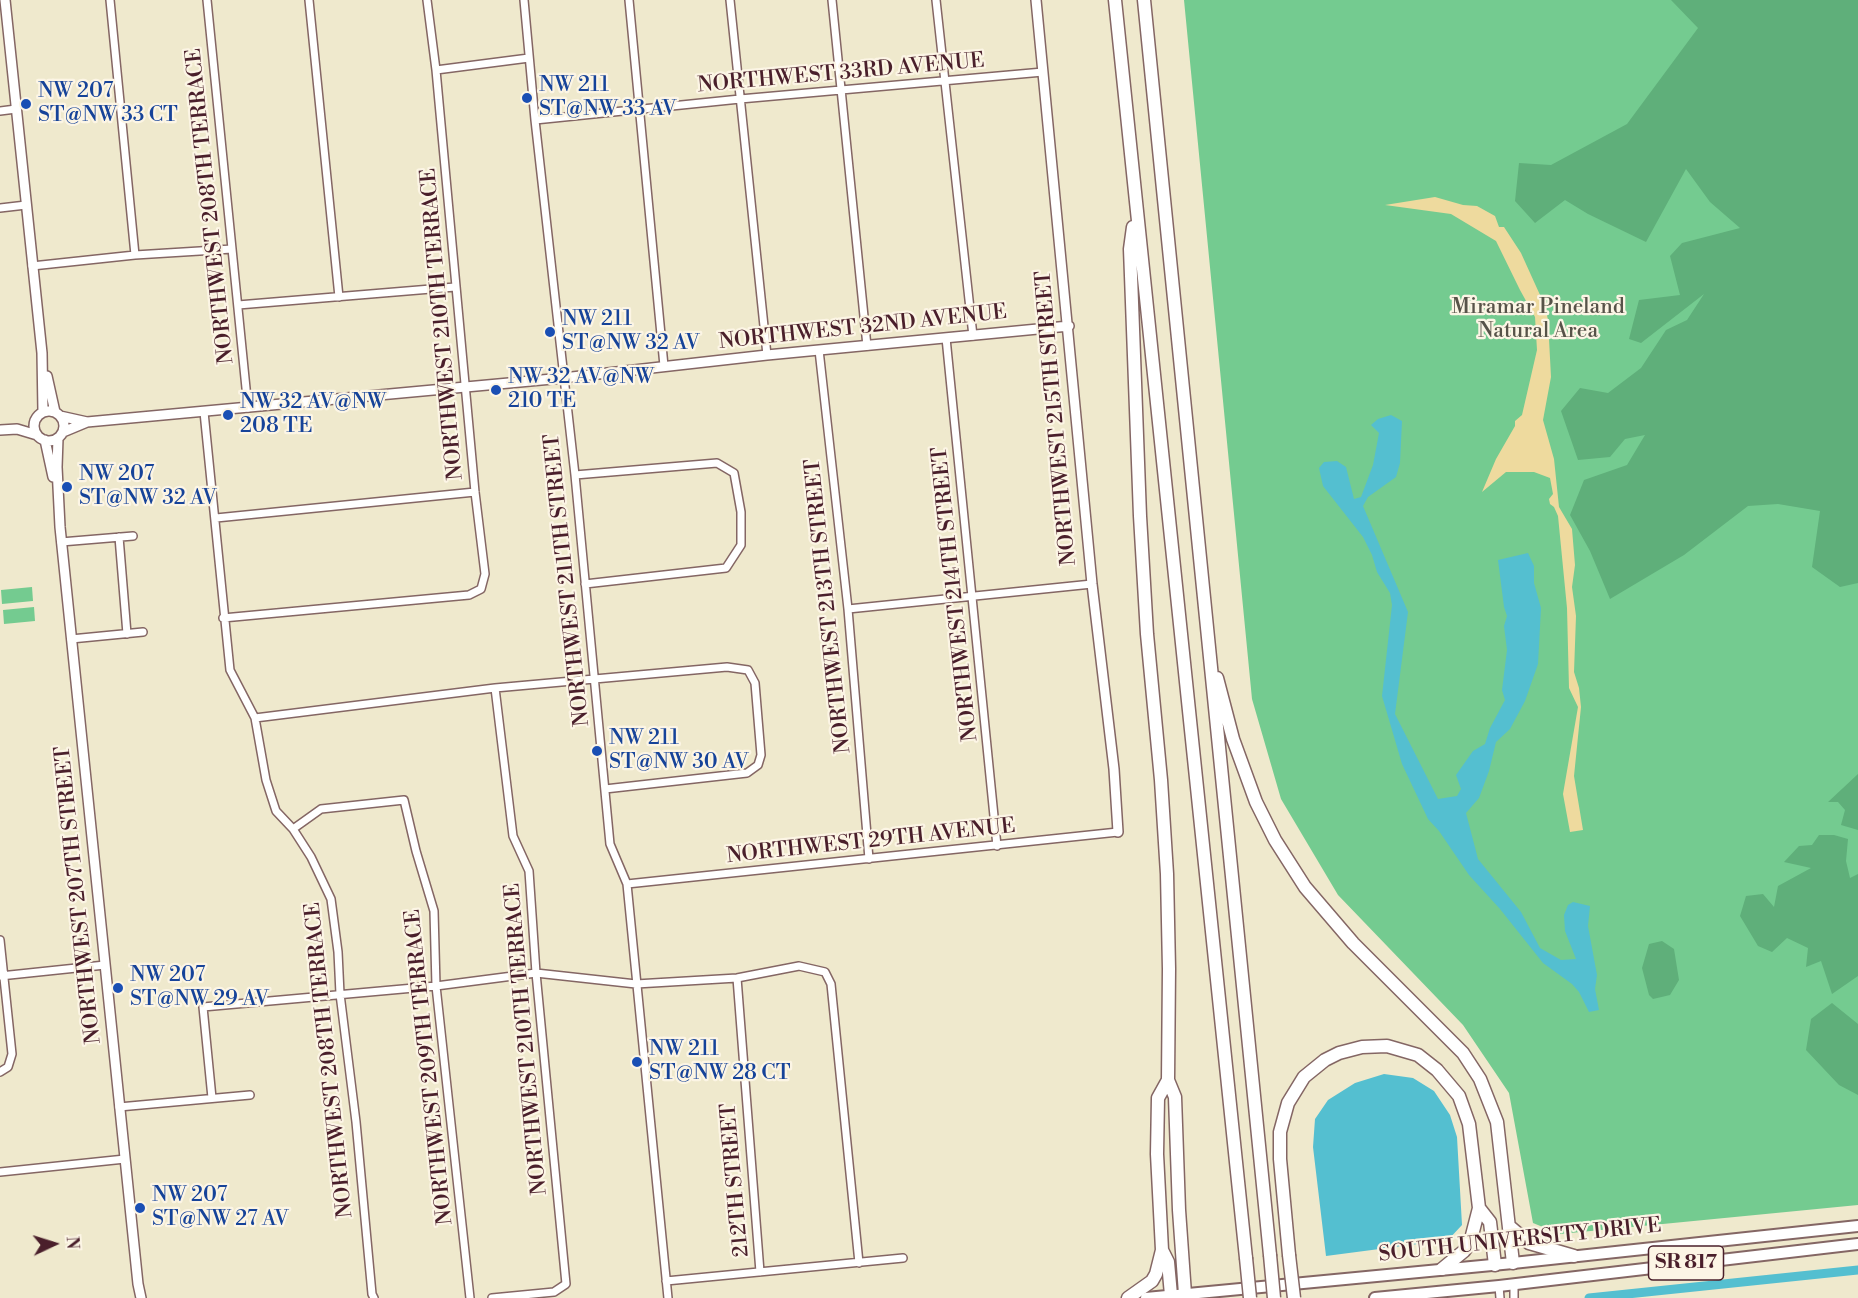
<!DOCTYPE html>
<html>
<head>
<meta charset="utf-8">
<style>
	body { margin:0 }
	#map { position:relative; width:1858px; height:1298px; overflow:hidden; background:#efe9cd; font-family:"Libre Bodoni",serif }
	canvas { display:block }
	.north { position:absolute; left:24px; top:1214px; width:60px; height:60px; -webkit-text-stroke:4px #fcf5e5; paint-order:stroke; rotate:86deg; font-size:16px; font-weight:700; line-height:24px; text-align:center; color:#4a1f2b }
	.north::after { content:''; display:block; margin:auto; width:21px; height:27px; background:#4a1f2b; clip-path:polygon(50% 0,100% 100%,50% 72%,0 100%) }
</style>
</head>
<body>
<div id="map">
<canvas width="1858" height="1298"></canvas>
<div class="north">N</div>
</div>
<script>
const context = document.querySelector('canvas').getContext('2d');
context.lineJoin = 'round';
function paint(path, color) { context.fillStyle = color; context.fill(path, 'evenodd'); }
const poly = rows => new Path2D(rows.map(r => 'M' + r).join(''));
function strokePath(path, color, width, dash) { context.strokeStyle = color; context.lineWidth = width; context.lineCap = dash ? 'butt' : 'round'; context.setLineDash(dash || []); context.stroke(path); }
function write(font, color, halo, rows, align = 'center') {
  context.font = font + ' "Libre Bodoni",serif'; context.lineWidth = 4.5; context.setLineDash([]); context.textBaseline = 'middle'; context.strokeStyle = halo; context.fillStyle = color; for (const [text, x, y, turn = 0] of rows) {
    context.save(); context.translate(x, y); context.rotate((+turn || 0) * Math.PI / 180); context.textAlign = isNaN(turn) ? turn : align; if (halo) context.strokeText(text, 0, 0); context.fillText(text, 0, 0); context.restore();
  }
}
const green = poly([
	[1184,0,1858,0,1858,1205,1560,1234,1533,1223,1509,1093,1463,1025,1338,895,1281,799,1252,699],
	[32,587,33,601,2,604,1,590],
	[34,607,35,621,4,624,3,610]
]);
const forest = poly([
	[1671,0,1858,0,1858,583,1840,587,1812,567,1820,511,1778,504,1748,506,1684,555,1610,599,1590,551,1570,515,1584,480,1627,465,1645,435,1625,439,1610,457,1578,460,1561,411,1580,388,1608,393,1641,368,1666,330,1687,320,1704,294,1641,343,1629,339,1639,300,1680,295,1670,256,1682,243,1740,228,1710,202,1686,169,1646,242,1588,214,1565,200,1535,223,1515,201,1519,163,1551,165,1627,124,1698,28],
	[1858,774,1858,830,1841,825,1845,810,1838,802,1828,802],
	[1819,835,1834,835,1848,839,1846,861,1850,878,1858,874,1858,976,1832,994,1821,961,1806,967,1808,948,1787,938,1772,952,1758,946,1740,916,1746,896,1763,894,1774,907,1778,886,1811,868,1784,862,1799,846,1812,845],
	[1662,941,1674,949,1679,980,1670,995,1653,999,1649,995,1642,968,1649,944],
	[1832,1003,1858,1024,1858,1095,1839,1085,1806,1050,1811,1019]
]);
const sand = poly([
	[1435,197,1463,205,1477,206,1495,216,1499,227,1504,227,1521,253,1545,306,1548,320,1551,377,1543,420,1554,459,1559,507,1572,529,1575,565,1572,587,1576,616,1574,672,1579,688,1581,707,1574,776,1583,830,1570,832,1563,794,1578,707,1569,688,1567,608,1558,516,1554,507,1550,504,1549,499,1553,494,1550,478,1534,472,1506,472,1482,492,1496,459,1515,426,1515,421,1522,415,1537,350,1535,317,1520,290,1496,241,1451,214,1385,205]
]);
const water = poly([
	[1391,415,1402,421,1400,463,1396,477,1368,497,1363,506,1408,612,1395,714,1438,799,1457,796,1461,789,1456,775,1473,751,1485,744,1490,728,1505,700,1502,690,1507,650,1504,626,1507,616,1504,607,1498,560,1528,553,1534,566,1534,583,1541,608,1538,664,1525,701,1510,729,1496,742,1489,771,1479,798,1466,813,1478,859,1521,912,1540,948,1561,960,1576,959,1565,931,1564,915,1568,905,1573,902,1590,906,1588,926,1597,975,1595,989,1599,1010,1589,1012,1579,992,1572,984,1543,963,1500,909,1469,875,1439,831,1428,819,1402,764,1382,696,1392,605,1390,593,1377,572,1372,555,1363,537,1323,486,1319,468,1324,462,1337,461,1346,467,1354,499,1361,497,1373,465,1379,433,1371,425,1378,419],
	[1384,1074,1413,1078,1434,1091,1450,1115,1457,1137,1462,1225,1448,1240,1326,1256,1313,1147,1315,1119,1328,1100,1355,1083]
]);
const canal = poly([
	[1589,1298,1858,1270]
]);
const street = poly([
	[110,0,135,255],
	[207,0,248,408],
	[309,0,339,297],
	[524,0,535,120,575,475,610,844,627,884,668,1298],
	[629,0,664,366],
	[730,0,767,355],
	[832,0,867,346],
	[936,0,973,336],
	[436,70,529,58],
	[0,111,16,109],
	[535,120,740,99,1043,72],
	[0,208,26,205],
	[32,266,135,255,232,249],
	[238,305,455,287],
	[946,338,997,846],
	[819,350,848,609,869,859],
	[204,412,230,670,255,718,266,780,276,811,293,829,311,857,331,899,338,952,340,994,356,1122,372,1294,374,1298],
	[575,475,717,463,734,473,741,512,741,545,726,568,585,584],
	[216,518,475,492],
	[119,537,127,634],
	[61,542,133,536],
	[848,609,1092,584],
	[223,618,469,595,481,589,485,574,475,492,436,70,427,0],
	[71,639,143,632],
	[255,718,495,688,727,667,748,670,755,683,761,755,758,765,747,773,605,789],
	[293,829,321,809,404,800,416,851,434,911,436,986,470,1298],
	[627,884,1118,832],
	[0,940,12,1054,8,1067,0,1072],
	[0,976,105,965],
	[737,978,760,1272],
	[212,1098,203,1007,436,986,536,973,636,984,737,978,799,966,825,972,831,984,859,1263],
	[119,1107,250,1095],
	[0,1172,125,1159],
	[666,1281,903,1258],
	[1514,1284,1514,1298],
	[1499,1286,1500,1298],
	[492,1298,554,1292,566,1284,536,973,529,871,513,836,495,688]
]);
const secondary = poly([
	[5,0,42,353,43,412],
	[1036,0,1092,584,1114,769,1118,832],
	[47,376,55,412],
	'34 426a15 15 0 1 1 30 0a15 15 0 1 1-30 0Z',
	[60,416,87,422],
	[0,430,17,429,37,435],
	[63,432,87,422,563,378,767,355,1069,326],
	[58,438,57,467,60,527,138,1284,141,1298],
	[45,440,53,477]
]);
const primary = poly([
	[1146,1298,1513,1263,1858,1226],
	[1375,1298,1499,1286,1858,1244]
]);
const highway = poly([
	[1115,0,1246,1258],
	[1144,0,1270,1255],
	[1133,227,1130,249,1140,516,1147,634,1161,780,1167,874,1169,969,1168,1080,1175,1097,1179,1210,1185,1294,1188,1298],
	[1217,678,1233,739,1256,802,1275,840,1305,887,1353,943,1463,1053,1480,1079,1497,1122,1513,1263],
	[1168,1080,1158,1098,1157,1154,1162,1250,1168,1262,1171,1295],
	[1479,1208,1490,1222,1495,1265],
	[1509,1226,1529,1243,1574,1256],
	[1289,1255,1280,1159,1280,1132,1288,1103,1304,1077,1325,1060,1339,1053,1362,1047,1387,1046,1418,1055,1437,1070,1459,1096,1469,1124,1479,1208,1470,1243,1464,1251,1442,1269],
	[1128,1298,1152,1281,1156,1274,1162,1250]
]);
const highwayBridge = poly([
	[1270,1255,1274,1298],
	[1289,1255,1294,1298],
	[1246,1258,1250,1298]
]);
const markers = [
	[527,98,6,"#1a4fb4"],
	[26,104,6,"#1a4fb4"],
	[550,332,6,"#1a4fb4"],
	[496,390,6,"#1a4fb4"],
	[228,415,6,"#1a4fb4"],
	[67,487,6,"#1a4fb4"],
	[597,751,6,"#1a4fb4"],
	[118,988,6,"#1a4fb4"],
	[637,1062,6,"#1a4fb4"],
	[140,1208,6,"#1a4fb4"]
];
const shields = [
	[1686,1263,75]
];
const shieldNames = [
	["SR 817",1686,1263]
];
const streetNames = [
	["NORTHWEST 33RD AVENUE",841,74,-5],
	["NORTHWEST 208TH TERRACE",211,206,-96],
	["NORTHWEST 210TH TERRACE",443,324,-95],
	["NORTHWEST 32ND AVENUE",863,328,-6],
	["NORTHWEST 215TH STREET",1057,418,-95],
	["NORTHWEST 211TH STREET",568,580,-96],
	["NORTHWEST 214TH STREET",956,594,-96],
	["NORTHWEST 213TH STREET",829,606,-96],
	["NORTHWEST 29TH AVENUE",871,842,-6],
	["NORTHWEST 207TH STREET",79,895,-96],
	["NORTHWEST 210TH TERRACE",527,1039,-95],
	["NORTHWEST 208TH TERRACE",330,1060,-96],
	["NORTHWEST 209TH TERRACE",430,1067,-96],
	["212TH STREET",736,1180,-95],
	["SOUTH UNIVERSITY DRIVE",1520,1241,-6]
];
const transitNames = [
	["NW 211",539,86],
	["ST@NW 33 AV",539,110],
	["NW 207",38,92],
	["ST@NW 33 CT",38,116],
	["NW 211",562,320],
	["ST@NW 32 AV",562,344],
	["NW 32 AV@NW",508,378],
	["210 TE",508,402],
	["NW 32 AV@NW",240,403],
	["208 TE",240,427],
	["NW 207",79,475],
	["ST@NW 32 AV",79,499],
	["NW 211",609,739],
	["ST@NW 30 AV",609,763],
	["NW 207",130,976],
	["ST@NW 29 AV",130,1000],
	["NW 211",649,1050],
	["ST@NW 28 CT",649,1074],
	["NW 207",152,1196],
	["ST@NW 27 AV",152,1220]
];
const parkNames = [
	["Miramar Pineland",1538,308],
	["Natural Area",1538,332]
];
paint(green, '#74cb90');
paint(forest, '#5faf7a');
paint(sand, '#eeda9e');
paint(water, '#54bfd0');
strokePath(canal, '#54bfd0', 9);
strokePath(street, '#846664', 10);
strokePath(secondary, '#846664', 12);
strokePath(primary, '#846664', 14);
strokePath(highway, '#846664', 15);
strokePath(street, '#fff', 7);
strokePath(secondary, '#fff', 9);
strokePath(primary, '#fff', 10);
strokePath(highway, '#fff', 12);
strokePath(highwayBridge, '#846664', 15, []);
strokePath(highwayBridge, '#fff', 12);
for (const [x, y, r, color] of markers) { const dot = new Path2D(); dot.arc(x, y, r, 0, 2 * Math.PI); context.fillStyle = color; context.fill(dot); strokePath(dot, '#fcf5e5', 2); }
for (const [x, y, w] of shields) { const box = new Path2D(); box.roundRect(x - w / 2, y - 17, w, 34, 4.5); context.fillStyle = '#fcf5e5'; context.fill(box); strokePath(box, '#4a1f2b', 1.5); }
write('bold 20px', '#4a1f2b', null, shieldNames);
write('21px', '#4a1f2b', '#fcf5e5', streetNames);
write('21px', '#164399', '#fcf5e5', transitNames, 'left');
write('21px', '#575349', '#fcf5e5', parkNames);
</script>
</body>
</html>
